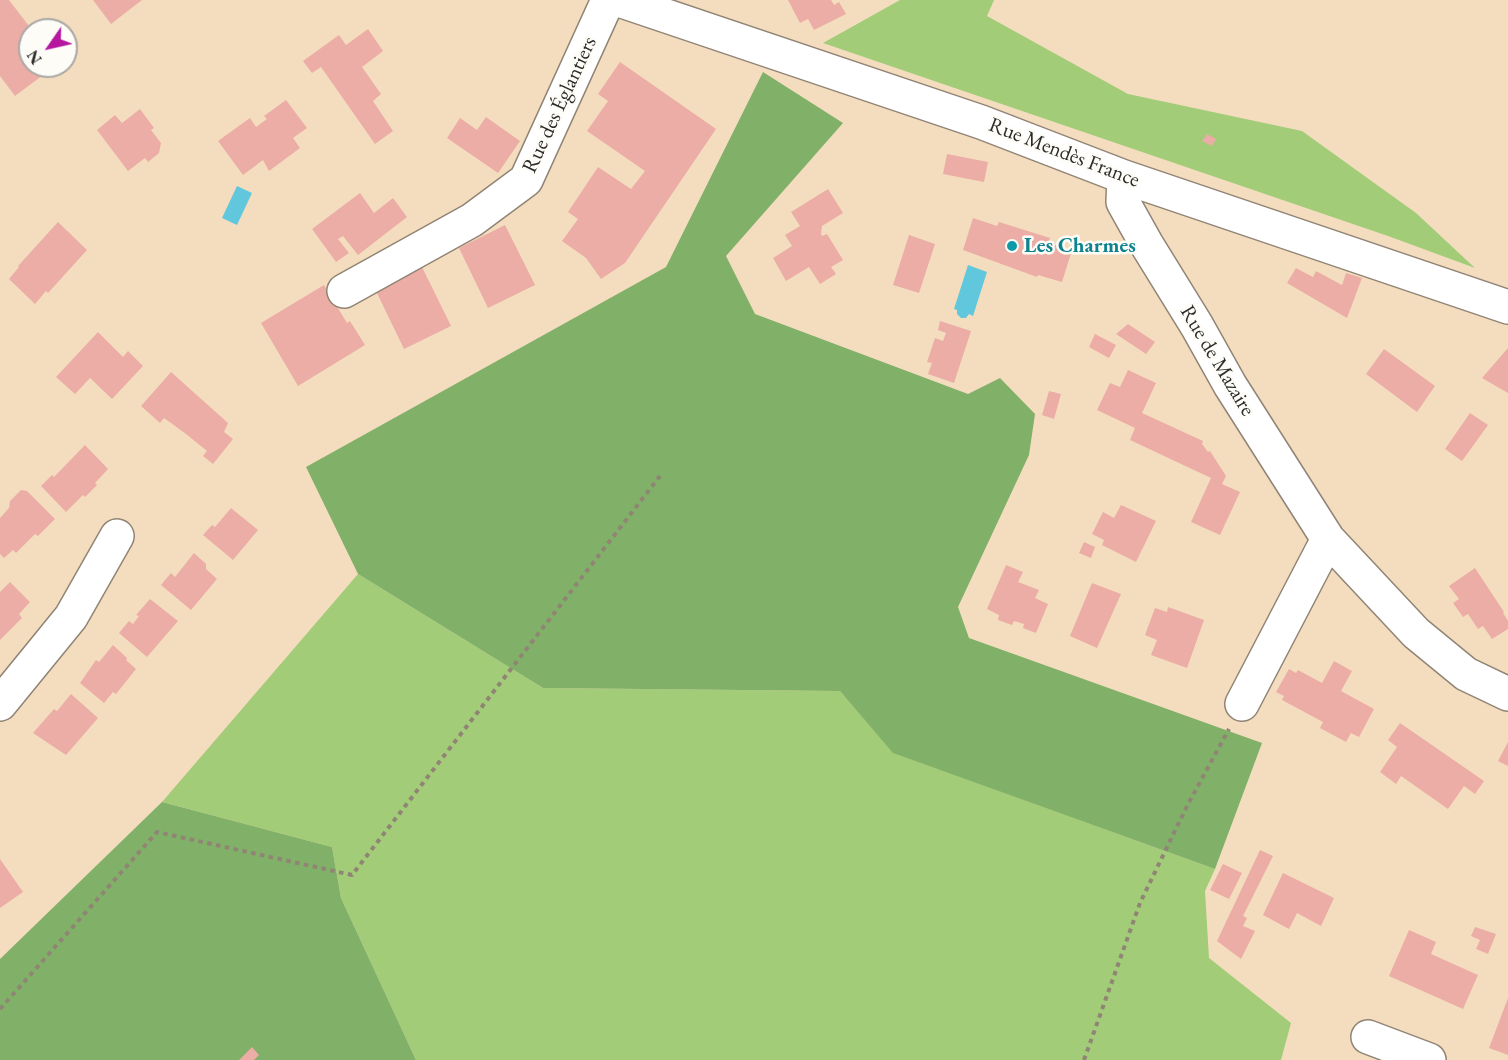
<!DOCTYPE html>
<html>
<head>
<meta charset="utf-8">
<style>
	body { margin:0 }
	#map { position:relative; width:1508px; height:1060px; overflow:hidden; background:#f4ddbf; font-family:"EB Garamond",serif }
	canvas { display:block }
	.north { position:absolute; left:18px; top:18px; width:60px; height:60px; box-sizing:border-box; background:#fdfcf7; border:2px solid #a9a8a5; border-radius:50%; rotate:236deg; font-size:16px; font-weight:700; line-height:24px; text-align:center; color:#2b2b2b }
	.north::after { content:''; display:block; margin:auto; width:21px; height:27px; background:#b5179e; clip-path:polygon(50% 0,100% 100%,50% 72%,0 100%) }
</style>
</head>
<body>
<div id="map">
<canvas width="1508" height="1060"></canvas>
<div class="north">N</div>
</div>
<script>
const context = document.querySelector('canvas').getContext('2d');
context.lineJoin = 'round';
function paint(path, color) { context.fillStyle = color; context.fill(path, 'evenodd'); }
const poly = rows => new Path2D(rows.map(r => 'M' + r).join(''));
function strokePath(path, color, width, dash) { context.strokeStyle = color; context.lineWidth = width; context.lineCap = dash ? 'butt' : 'round'; context.setLineDash(dash || []); context.stroke(path); }
function write(font, color, halo, rows, align = 'center') {
  context.font = font + ' "EB Garamond",serif'; context.lineWidth = 5; context.setLineDash([]); context.textBaseline = 'middle'; context.strokeStyle = halo; context.fillStyle = color; for (const [text, x, y, turn = 0] of rows) {
    context.save(); context.translate(x, y); context.rotate((+turn || 0) * Math.PI / 180); context.textAlign = isNaN(turn) ? turn : align; if (halo) context.strokeText(text, 0, 0); context.fillText(text, 0, 0); context.restore();
  }
}
const green = poly([
	[900,0,994,0,987,16,1128,94,1302,131,1416,213,1475,268,1388,236,823,43],
	[358,574,543,688,840,691,894,753,1215,869,1205,891,1209,958,1291,1023,1281,1060,416,1060,341,898,332,847,162,802]
]);
const forest = poly([
	[763,72,843,123,726,256,755,314,968,394,1000,378,1035,414,1029,455,958,607,969,638,1262,743,1215,869,893,753,840,691,543,688,358,574,306,467,666,267],
	[162,802,332,847,341,898,416,1060,0,1060,0,959]
]);
const water = poly([
	[237,186,252,193,237,225,222,218],
	[968,265,987,272,973,316,969,314,966,318,961,318,957,314,957,310,954,309]
]);
const building = poly([
	[0,0,9,0,32,30,30,30,30,66,55,66,15,96,0,76],
	[93,0,142,0,111,24],
	[788,0,831,0,834,5,839,2,846,14,814,30,808,19,800,23],
	[368,29,383,51,362,67,381,94,373,101,393,131,375,144,321,67,312,73,303,61,339,35,346,45],
	[620,62,716,129,625,263,601,279,586,258,562,241,578,219,568,212,598,167,631,189,645,171,587,131,608,101,598,94],
	[286,100,307,128,293,138,300,148,269,171,263,160,243,175,218,141,250,118,256,127,267,119,264,116],
	[140,109,154,128,151,130,161,143,159,153,148,162,145,158,128,171,97,130,115,115,122,123],
	[486,117,520,141,498,173,447,138,460,118,477,130],
	[1207,134,1216,139,1212,146,1202,141],
	[947,154,988,162,984,182,943,174],
	[828,189,843,213,822,226,821,234,822,236,827,234,843,260,831,267,836,274,820,284,809,267,786,281,773,258,792,246,785,235,800,226,791,212],
	[360,193,374,213,393,198,407,217,358,255,343,236,338,239,349,253,336,262,312,229],
	[973,218,997,226,999,222,1050,238,1049,243,1072,250,1062,282,1038,275,1037,277,963,250],
	[58,222,87,250,48,293,46,291,35,304,9,279,19,267,18,266],
	[505,225,535,285,488,308,459,248],
	[909,235,935,244,919,293,893,285],
	[422,267,451,326,404,349,375,289],
	[1296,268,1313,277,1316,271,1342,285,1346,273,1362,278,1347,318,1287,283],
	[324,285,347,323,350,321,365,345,298,386,261,323],
	[940,321,971,331,954,383,928,374,932,363,927,362,935,338,943,341,946,333,938,330],
	[1128,324,1155,342,1146,354,1116,334],
	[98,332,123,357,128,351,143,366,112,399,90,378,75,394,56,377],
	[1095,334,1116,345,1109,358,1089,347],
	[1508,348,1508,393,1482,378],
	[1384,349,1435,386,1417,412,1366,374],
	[1128,370,1156,383,1142,413,1203,441,1202,444,1208,452,1210,451,1226,476,1222,484,1240,492,1220,535,1191,522,1211,478,1130,440,1135,428,1097,410,1110,383,1120,387],
	[171,372,228,423,224,432,233,439,213,464,203,456,207,451,186,434,164,418,160,423,141,406],
	[1049,391,1061,394,1054,419,1042,415],
	[1470,413,1488,425,1462,461,1445,449],
	[85,445,108,469,95,483,97,485,85,497,83,495,66,512,41,486,52,475,54,477],
	[21,490,27,491,55,519,38,536,35,534,16,553,13,550,4,558,0,554,0,518,9,508,10,501],
	[1121,505,1156,521,1136,562,1102,545,1104,540,1092,534,1103,512,1114,518],
	[231,508,258,530,233,560,203,535,212,525,215,527],
	[1084,542,1095,547,1091,558,1079,553],
	[194,553,206,564,206,569,217,579,191,610,161,585,171,573,175,577],
	[1006,565,1023,572,1018,582,1039,590,1035,598,1048,604,1036,633,1023,628,1024,624,1014,621,1012,625,998,620,999,615,987,609],
	[1475,568,1504,612,1503,613,1508,621,1508,629,1492,639,1483,626,1478,629,1468,614,1463,617,1453,603,1459,599,1449,586],
	[10,582,30,602,19,614,22,618,0,640,0,592],
	[1092,583,1121,594,1097,648,1070,636],
	[150,599,178,621,147,657,119,633,129,621,133,624,139,616,136,615],
	[1168,607,1204,620,1187,668,1151,655,1157,640,1145,635,1155,608,1167,612],
	[113,645,127,658,126,660,136,669,116,694,113,692,104,703,80,683,96,660,99,662],
	[1334,661,1352,671,1341,691,1374,709,1359,737,1351,733,1346,742,1320,728,1323,722,1282,700,1284,696,1276,692,1289,669,1296,673,1298,670,1322,683],
	[71,694,98,718,66,755,33,733,54,709,57,711],
	[1400,723,1484,781,1475,794,1464,786,1448,809,1401,776,1396,784,1380,772,1397,747,1388,740],
	[1508,742,1508,766,1498,761],
	[1260,850,1273,856,1243,916,1247,918,1243,926,1255,931,1241,959,1217,941],
	[0,859,23,892,0,908],
	[1223,864,1242,873,1229,899,1210,890],
	[1283,873,1334,898,1321,926,1297,913,1289,929,1263,915],
	[1475,927,1496,934,1488,954,1476,949,1480,940,1471,936],
	[1409,930,1436,942,1431,954,1478,975,1463,1009,1389,976],
	[1508,998,1508,1055,1489,1048],
	[252,1047,259,1055,254,1060,239,1060]
]);
const path = poly([
	[0,1009,157,832,352,875,660,476],
	[1084,1060,1140,903,1187,806,1229,729]
]);
const minor = poly([
	[619,0,981,122,1124,177,1508,307],
	[1124,177,1123,202,1147,245,1197,326,1230,385,1328,539,1416,633,1466,674,1508,694],
	[344,291,472,220,526,180,608,0],
	[0,704,71,617,117,536],
	[1242,704,1328,539],
	[1368,1037,1429,1060]
]);
const markers = [
	[1012,246,6,"#0f9aa8"]
];
const streetNames = [
	["Rue des Églantiers",560,105,-65],
	["Rue Mendès France",1064,153,21],
	["Rue de Mazaire",1217,361,59]
];
const cultureNames = [
	["Les Charmes",1024,246]
];
paint(green, '#a2cc78');
paint(forest, '#81b068');
paint(water, '#60c7dd');
paint(building, '#ebada5');
strokePath(minor, '#908475', 36);
strokePath(path, '#908475', 4, [4.5, 4.5]);
strokePath(minor, '#fff', 33);
for (const [x, y, r, color] of markers) { const dot = new Path2D(); dot.arc(x, y, r, 0, 2 * Math.PI); context.fillStyle = color; context.fill(dot); strokePath(dot, '#fdfcf7', 2); }
write('21px', '#2b2b2b', '#fdfcf7', streetNames);
write('bold 21px', '#0d838f', '#fdfcf7', cultureNames, 'left');
</script>
</body>
</html>
